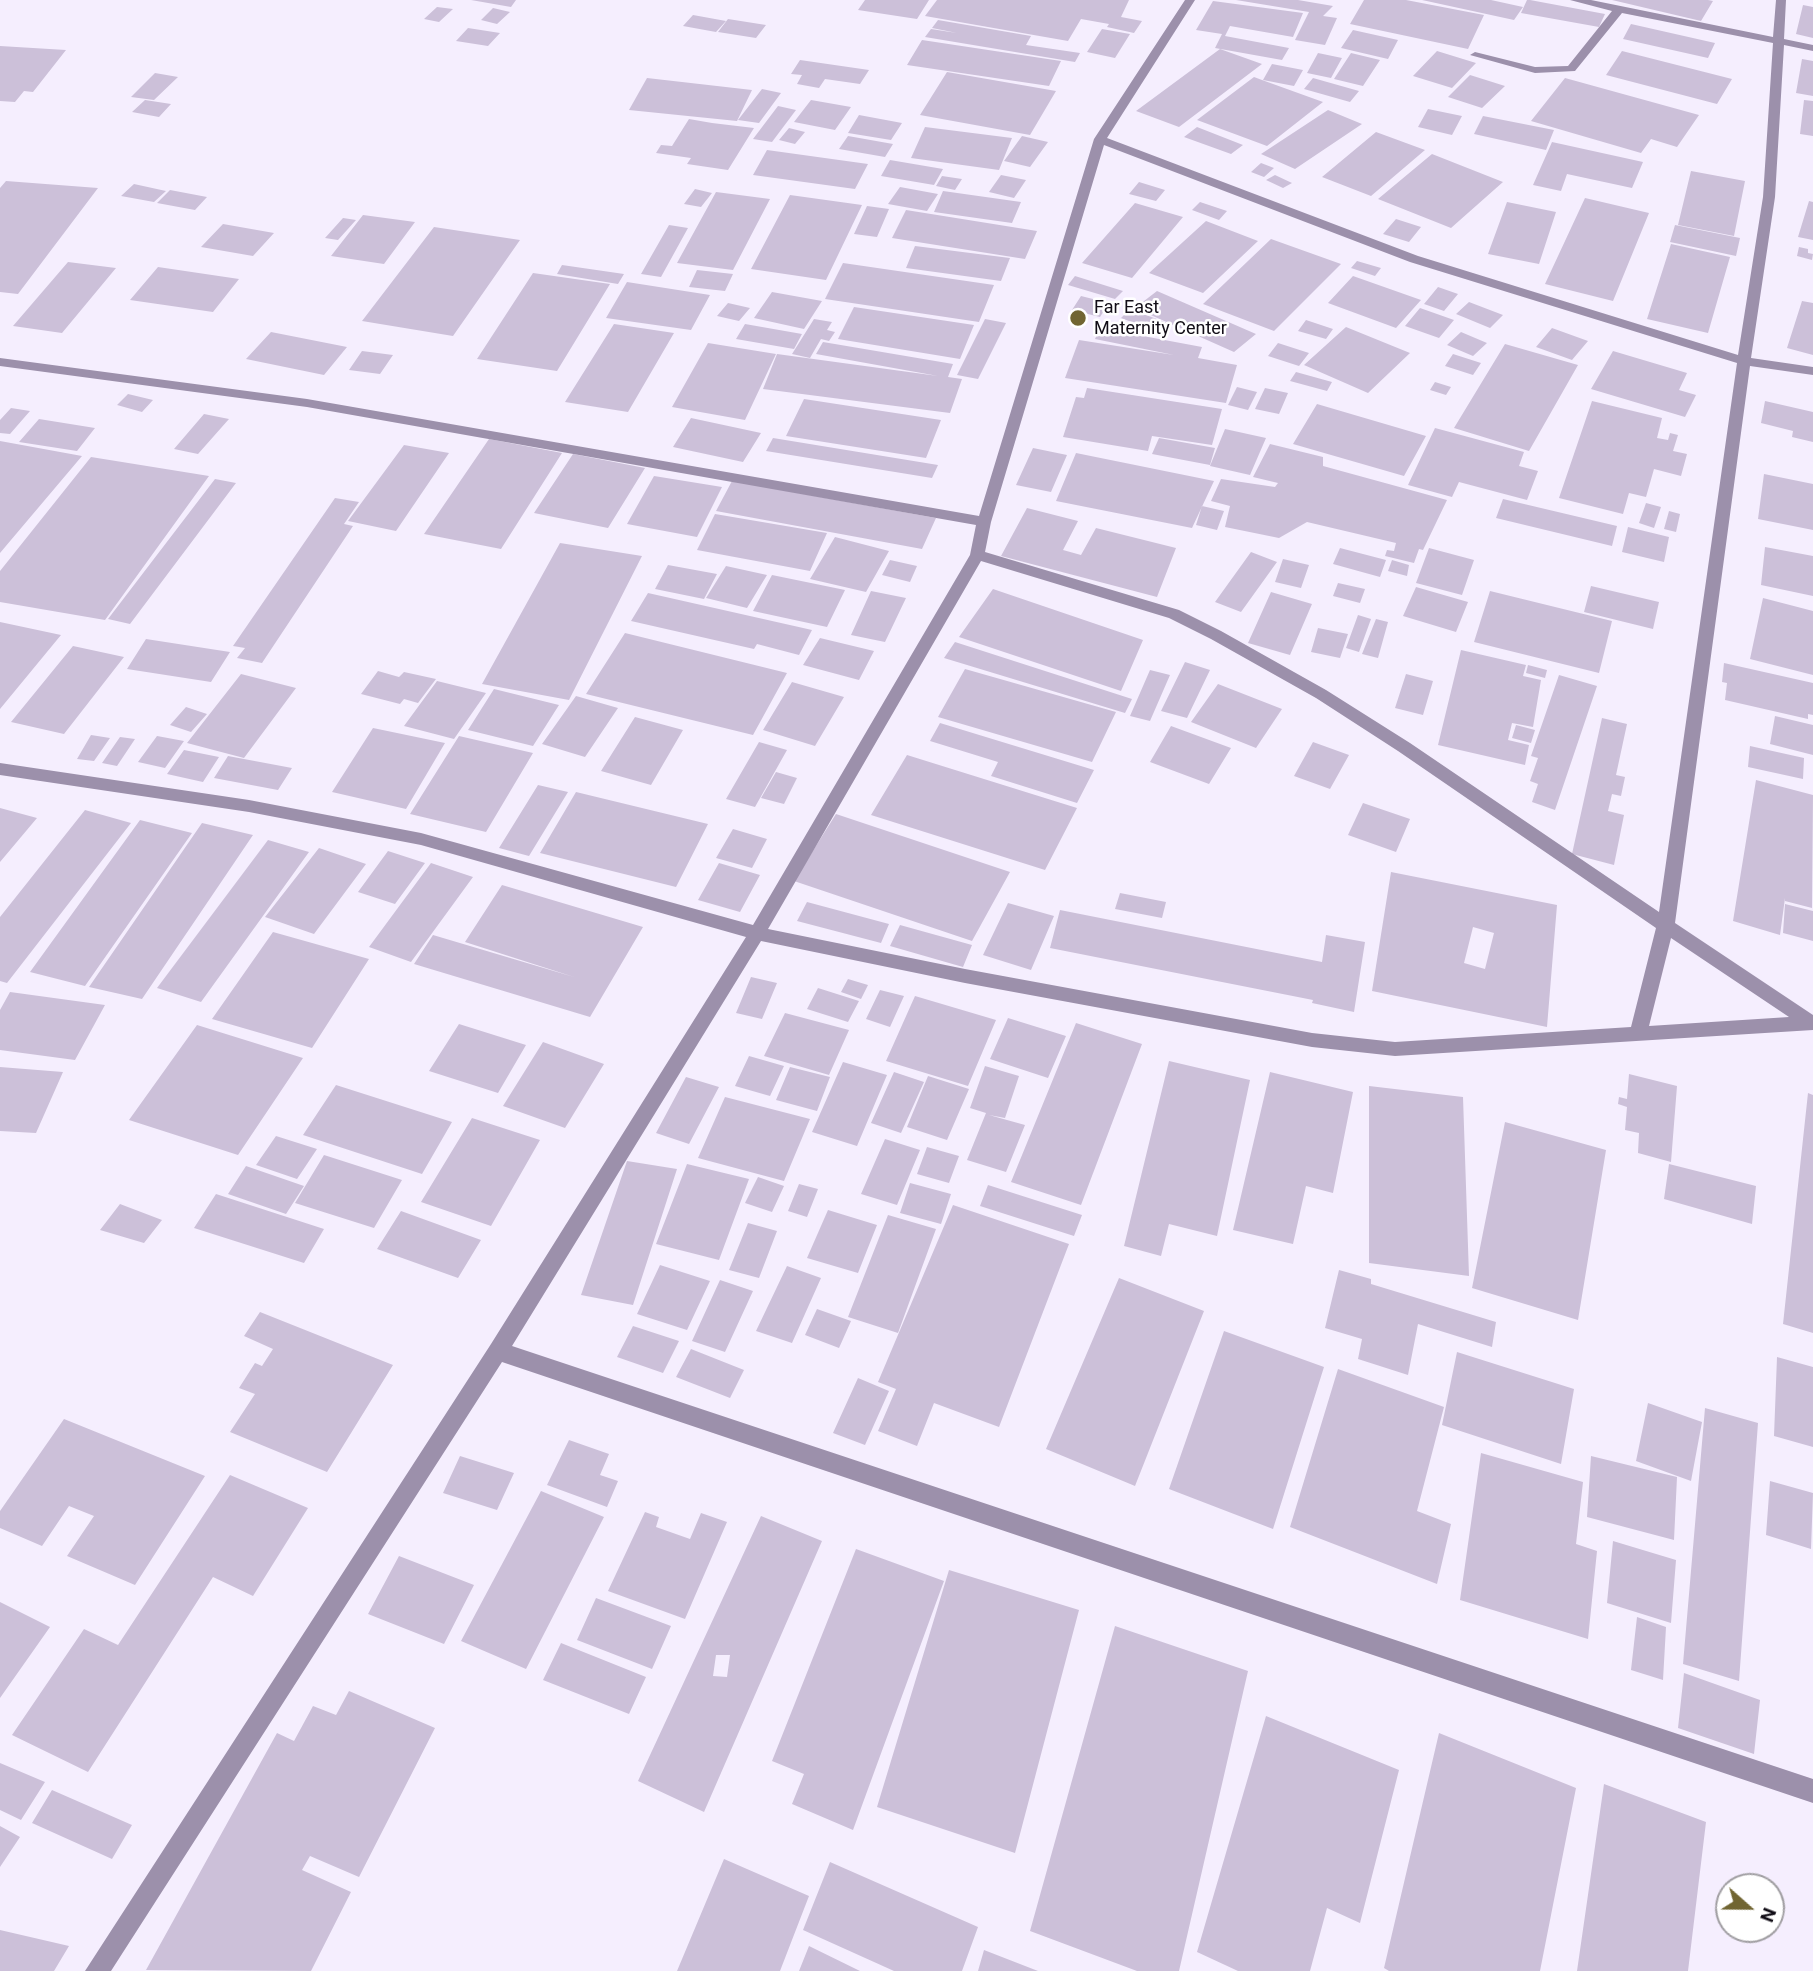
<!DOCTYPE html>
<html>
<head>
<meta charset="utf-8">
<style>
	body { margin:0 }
	#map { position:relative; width:1813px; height:1971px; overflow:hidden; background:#f5eefe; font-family:Roboto,sans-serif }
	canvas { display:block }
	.north { position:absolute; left:1715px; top:1873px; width:70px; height:70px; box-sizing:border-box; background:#fff; border:2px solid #a09ea2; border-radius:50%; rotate:111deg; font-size:19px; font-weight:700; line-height:28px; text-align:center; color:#110d16 }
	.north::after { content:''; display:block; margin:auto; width:24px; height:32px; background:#716532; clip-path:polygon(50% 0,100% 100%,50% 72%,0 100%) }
</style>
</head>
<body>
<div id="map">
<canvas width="1813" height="1971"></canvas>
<div class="north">N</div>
</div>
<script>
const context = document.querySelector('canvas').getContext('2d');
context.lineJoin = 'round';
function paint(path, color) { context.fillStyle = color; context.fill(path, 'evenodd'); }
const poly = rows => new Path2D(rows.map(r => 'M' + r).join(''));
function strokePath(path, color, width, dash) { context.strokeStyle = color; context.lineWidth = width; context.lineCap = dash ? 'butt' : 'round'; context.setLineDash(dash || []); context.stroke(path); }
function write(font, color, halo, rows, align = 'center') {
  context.font = font + ' Roboto,sans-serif'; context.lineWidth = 5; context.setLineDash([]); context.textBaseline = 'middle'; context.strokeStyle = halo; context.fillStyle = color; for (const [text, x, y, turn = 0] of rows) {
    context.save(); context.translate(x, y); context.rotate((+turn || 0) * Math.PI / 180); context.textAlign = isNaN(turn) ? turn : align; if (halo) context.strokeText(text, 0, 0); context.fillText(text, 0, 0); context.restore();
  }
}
const building = poly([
	[471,0,516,0,511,7],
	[865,0,929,0,917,19,858,10],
	[937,0,1129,0,1121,17,1142,21,1134,33,1107,27,1109,24,1081,19,1068,41,925,16],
	[1236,0,1298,0,1333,6,1323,16,1337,18,1325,45,1295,40,1309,12],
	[1364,0,1406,0,1484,15,1468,49,1350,24],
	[1422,0,1491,0,1523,7,1514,20],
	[1527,0,1530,0,1605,14,1599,27,1521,13],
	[1612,0,1708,0,1713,1,1701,21],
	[1213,1,1303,13,1293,37,1230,26,1225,36,1289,48,1282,60,1215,48,1222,34,1196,30],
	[1803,5,1813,7,1813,38,1796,34],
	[437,7,453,9,439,22,424,19],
	[493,8,510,12,497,24,481,20],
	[693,15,726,21,716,32,683,26],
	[728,19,766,25,756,38,718,32],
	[938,20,1031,36,1026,45,1080,53,1075,62,925,37,931,29,957,33,932,28],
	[1631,24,1715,43,1708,58,1623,39],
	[468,28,500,33,488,46,456,41],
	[1102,29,1130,34,1115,58,1087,52],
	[1353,30,1398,40,1388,59,1341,48],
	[922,40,1061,61,1049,86,907,65],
	[0,46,66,50,33,92,24,91,15,102,0,101],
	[1220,49,1262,64,1179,127,1136,111],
	[1437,51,1476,63,1452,88,1413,76],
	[1622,51,1732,79,1717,104,1606,75],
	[1318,53,1342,58,1331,78,1307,73],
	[1351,53,1380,60,1363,86,1334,79],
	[1802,59,1813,61,1813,96,1796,93],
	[800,60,869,70,860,84,825,79,819,88,797,84,802,75,791,74],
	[1272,64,1303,70,1294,86,1263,80],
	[947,72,1056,91,1030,135,920,115],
	[155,73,178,77,154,100,131,97],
	[1470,75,1505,86,1482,108,1448,97],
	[1254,77,1262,80,1323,102,1267,146,1197,120],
	[647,78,752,90,737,121,629,110],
	[1313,78,1359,91,1350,102,1304,89],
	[1565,78,1699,115,1677,147,1651,139,1641,153,1531,121],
	[762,89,781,93,759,123,738,120],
	[145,100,171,104,159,117,132,112],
	[811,100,851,107,835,130,794,122],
	[1804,100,1813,101,1813,136,1800,134],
	[778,106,796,110,772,142,753,139],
	[1428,109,1462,116,1452,135,1418,127],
	[1328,110,1362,124,1295,169,1261,154],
	[859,115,902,123,891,140,848,133],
	[1483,116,1554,130,1546,150,1474,134],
	[689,119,712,123,754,128,728,170,687,164,691,158,656,153,661,145,672,146],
	[925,127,1012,138,999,170,911,158],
	[1197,127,1243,145,1231,154,1184,137],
	[789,128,805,132,795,144,779,140],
	[1376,132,1425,150,1371,196,1322,177],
	[848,136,893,144,885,157,839,149],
	[1022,136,1048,142,1030,167,1004,161],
	[1552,142,1643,162,1632,188,1567,174,1561,191,1533,185],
	[767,150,868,164,855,189,753,175],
	[1432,154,1503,182,1451,228,1378,199],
	[890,160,943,169,934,185,881,176],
	[1261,163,1274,168,1264,177,1251,172],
	[1691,171,1745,181,1734,236,1678,225],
	[1001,175,1026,180,1014,198,989,192],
	[1275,175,1292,183,1283,188,1266,180],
	[942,176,962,179,955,190,936,186],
	[6,181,98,188,18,294,0,292,0,188],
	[1139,182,1165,190,1156,201,1129,194],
	[134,184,166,191,154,202,121,196],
	[900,187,938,194,927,211,888,204],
	[695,189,712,193,701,207,684,204],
	[170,190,207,197,195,210,157,203],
	[943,191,1021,202,1012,223,934,212],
	[716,192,770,199,733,270,677,263],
	[790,195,862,205,826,280,751,269],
	[1585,198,1649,213,1613,301,1545,284],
	[1809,201,1813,202,1813,240,1798,237],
	[1200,202,1227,211,1219,220,1192,210],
	[1507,202,1556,212,1539,264,1488,254],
	[1135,203,1183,217,1132,278,1082,263],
	[867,206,889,209,877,237,854,234],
	[906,210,1037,231,1025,259,892,238],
	[363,215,415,222,384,264,331,256],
	[343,218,356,220,338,240,325,238],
	[1396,219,1421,227,1409,242,1383,234],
	[1206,221,1258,241,1203,293,1149,273],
	[223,224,274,233,253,256,201,247],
	[669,225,688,228,661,277,641,274],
	[1675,225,1740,238,1736,256,1670,242],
	[434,227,520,240,453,336,362,321],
	[1271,239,1341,264,1274,331,1203,304],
	[1671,244,1730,257,1708,333,1647,319],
	[915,246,1010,258,1001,281,906,268],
	[1799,247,1808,249,1808,253,1813,254,1812,260,1797,256],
	[1357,261,1381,268,1375,276,1351,268],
	[68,262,116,268,62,333,13,326],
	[843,263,994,285,979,322,825,299],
	[562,265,624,274,618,284,557,274],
	[158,267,239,279,213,312,130,300],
	[697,270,733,274,725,291,689,287],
	[533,273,610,284,557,371,477,359],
	[1075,276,1123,291,1115,299,1068,285],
	[1353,276,1421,300,1396,328,1328,303],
	[627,282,710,295,691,330,606,318],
	[1438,287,1458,294,1444,311,1424,304],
	[1157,291,1256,334,1234,352,1135,308],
	[772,292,822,301,804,329,754,318],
	[1081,296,1109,303,1100,317,1072,310],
	[1802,301,1813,303,1813,355,1787,348],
	[1469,302,1503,315,1490,328,1456,314],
	[728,303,750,308,739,321,717,316],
	[854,307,974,325,960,359,838,339],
	[1420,308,1454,320,1439,338,1405,326],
	[1130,309,1170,324,1161,333,1121,318],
	[814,319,832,322,827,330,835,332,829,341,821,339,810,358,792,354],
	[985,319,1006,323,978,379,957,375],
	[1306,320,1333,329,1326,339,1298,331],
	[614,324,674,333,628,412,565,402],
	[745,324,802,334,794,349,736,339],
	[1346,327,1410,353,1368,393,1304,365],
	[1100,328,1202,347,1198,358,1237,365,1226,403,1065,378,1079,340,1174,355,1095,339],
	[1552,328,1588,341,1572,360,1536,347],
	[271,332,347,347,324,375,246,359],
	[1461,332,1487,343,1473,356,1447,345],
	[823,342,953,364,948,377,962,379,950,413,763,389,777,354,938,376,816,354],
	[708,343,776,354,745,420,672,407],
	[1278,343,1309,353,1299,366,1268,356],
	[1505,344,1578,365,1529,451,1454,428],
	[362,351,393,355,380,374,349,370],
	[1613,351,1687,373,1679,390,1696,395,1685,417,1591,389],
	[1453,354,1481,363,1473,375,1445,366],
	[1296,372,1332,382,1327,391,1290,381],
	[1435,382,1451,387,1446,395,1430,390],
	[1237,387,1257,392,1248,410,1228,405],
	[1087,388,1222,409,1212,445,1152,436,1148,451,1063,437,1076,397,1084,398],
	[1265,388,1288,393,1279,414,1255,409],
	[128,394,153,400,142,412,117,405],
	[804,399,941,420,926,458,786,436],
	[1592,401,1662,418,1657,438,1668,440,1670,433,1678,435,1673,451,1687,454,1681,476,1654,469,1646,497,1629,493,1623,514,1559,498],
	[1765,401,1813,412,1813,442,1792,437,1793,431,1761,423],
	[1317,404,1426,436,1404,476,1293,444],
	[11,408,30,411,10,434,0,433,0,420],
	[204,414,229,419,198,454,174,449],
	[691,418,761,433,743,462,673,447],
	[39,419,95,428,77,451,19,442],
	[1435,428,1524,452,1519,466,1538,471,1527,500,1459,482,1452,497,1408,485],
	[1225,429,1266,438,1250,475,1210,466],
	[773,438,938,465,932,478,766,451],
	[1159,438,1215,448,1210,465,1152,454],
	[489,439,562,453,501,549,424,534],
	[0,441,82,456,0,553],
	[1270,444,1323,457,1323,466,1447,500,1423,550,1419,549,1414,563,1385,556,1387,550,1394,551,1396,543,1307,522,1279,538,1225,527,1230,506,1211,501,1221,479,1275,487,1278,483,1253,477],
	[404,445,449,453,396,531,348,521],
	[1033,448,1067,455,1051,492,1016,485],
	[1076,453,1214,481,1192,528,1056,501],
	[573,454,645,468,608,528,534,513],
	[91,457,209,476,105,620,0,602,0,571],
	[1764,474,1813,484,1813,530,1758,519],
	[654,476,722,487,697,537,627,524],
	[215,479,236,483,130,624,108,619],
	[732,481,936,518,922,549,716,511],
	[335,498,359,502,344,524,353,526,262,663,237,658,245,648,233,646],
	[1503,499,1617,526,1612,546,1496,518],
	[1646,503,1661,507,1654,528,1639,523],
	[1202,506,1224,511,1217,530,1196,525],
	[1027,508,1078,521,1063,550,1081,555,1096,528,1176,548,1157,597,1001,556],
	[1669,511,1680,514,1676,532,1664,529],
	[715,514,827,533,810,571,697,550],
	[1628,527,1669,537,1664,562,1622,552],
	[835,537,889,551,866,592,810,579],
	[560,543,642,556,569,700,482,684],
	[1765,547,1813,556,1813,596,1761,585],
	[1340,548,1386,560,1380,577,1333,564],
	[1429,548,1474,560,1462,595,1416,583],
	[1251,552,1277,562,1241,612,1215,602],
	[1283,559,1309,565,1301,588,1275,582],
	[890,560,917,566,910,582,882,575],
	[1392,560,1409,565,1407,576,1388,571],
	[668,565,717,574,704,599,655,589],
	[726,566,767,575,747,608,706,598],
	[772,575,845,590,827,627,753,611],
	[1338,583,1365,589,1360,603,1333,596],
	[1591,586,1659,602,1653,629,1584,612],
	[1416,587,1468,602,1456,632,1403,616],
	[993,589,1143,640,1121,691,959,637],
	[871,591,906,598,885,642,851,635],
	[1490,591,1612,621,1599,673,1474,642],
	[1271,592,1312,604,1290,655,1248,643],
	[648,593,812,630,799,655,757,644,754,649,631,621],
	[1763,598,1813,611,1813,675,1750,659],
	[1358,615,1371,619,1359,652,1346,648],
	[1376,619,1388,622,1378,658,1362,654],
	[0,622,61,635,0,709],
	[1318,628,1348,634,1340,658,1311,652],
	[625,633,787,673,753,735,586,694],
	[820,638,874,651,859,680,803,665],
	[146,639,230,652,211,682,127,669],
	[955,642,1132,699,1125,713,944,658],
	[73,646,124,657,64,734,11,722],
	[1461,650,1526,665,1523,676,1541,680,1533,727,1512,723,1508,740,1529,745,1525,765,1438,745],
	[1185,662,1210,670,1187,718,1161,711],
	[1724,663,1813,683,1813,715,1808,714,1808,719,1725,700,1727,683,1722,682],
	[1528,665,1547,670,1545,678,1526,673],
	[965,669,1116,712,1092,762,938,717],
	[1150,670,1170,675,1150,721,1130,716],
	[378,671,399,677,404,672,436,679,418,703,404,699,400,704,361,694],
	[241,674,296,688,244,758,187,743],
	[1406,674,1433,681,1423,715,1395,708],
	[1559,675,1597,686,1555,810,1532,802,1538,784,1530,781,1538,758,1531,756],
	[437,681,486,693,454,739,404,726],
	[792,682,844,697,815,746,763,730],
	[1218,684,1282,709,1256,748,1191,722],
	[494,689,559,705,533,746,468,730],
	[576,696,618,708,585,757,542,744],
	[186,707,207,714,191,732,170,725],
	[1775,716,1813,725,1813,755,1770,744],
	[635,717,683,730,651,785,601,771],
	[1602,718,1627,724,1616,775,1625,777,1621,796,1612,794,1608,811,1624,815,1614,865,1572,854],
	[940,723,1094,770,1077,803,991,776,998,762,930,741],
	[1516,725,1535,730,1531,743,1512,738],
	[1171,726,1231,748,1209,784,1150,762],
	[373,728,445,743,406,809,332,792],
	[91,735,110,738,94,761,77,759],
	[157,736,184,741,165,768,138,762],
	[459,736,533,753,486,832,410,814],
	[120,737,135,739,117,766,102,763],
	[759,742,787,750,755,807,726,799],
	[1313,742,1349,755,1330,789,1294,776],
	[1750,746,1804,758,1803,779,1748,767],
	[184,750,219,757,203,782,167,774],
	[907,755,1077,808,1045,870,871,815],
	[228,756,292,768,278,790,214,778],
	[776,772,797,778,784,804,761,798],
	[1756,780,1813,795,1812,908,1785,901,1785,898,1780,935,1733,921],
	[538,785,568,792,529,856,499,848],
	[576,792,708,824,676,887,540,853],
	[1363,803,1410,819,1396,852,1348,835],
	[0,808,37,818,0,862],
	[85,810,131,823,7,983,0,981,0,917],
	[836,814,1010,872,972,941,794,881],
	[140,820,192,833,85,986,30,972],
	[202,823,253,835,142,999,89,987],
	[733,829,767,839,752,868,716,858],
	[268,840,309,852,201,1002,157,988],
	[319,848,366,864,314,934,265,917],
	[388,851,425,863,395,904,358,892],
	[431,863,473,877,411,962,369,947],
	[719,863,760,875,740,912,698,900],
	[1391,872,1557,905,1547,1027,1372,991],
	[1473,927,1494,933,1485,969,1464,963],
	[502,885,643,927,590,1017,414,964,433,935,574,977,465,942],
	[1120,893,1166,902,1162,918,1115,909],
	[807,902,889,924,881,943,797,921],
	[1008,903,1054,916,1031,970,983,955],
	[1785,904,1813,911,1813,941,1783,933],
	[1060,910,1322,962,1326,935,1365,942,1354,1012,1312,1003,1313,1000,1050,948],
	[900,925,972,945,963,967,890,946],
	[273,932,369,959,312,1048,212,1019],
	[751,977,777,983,762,1019,736,1013],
	[848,979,868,985,861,999,841,992],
	[818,988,859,1001,848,1022,807,1009],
	[880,990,904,996,890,1027,866,1019],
	[10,992,105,1005,75,1060,0,1050,0,1010],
	[915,996,996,1020,968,1086,886,1061],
	[785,1013,849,1030,829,1075,764,1056],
	[1008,1018,1066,1036,1048,1078,990,1059],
	[1076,1023,1142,1044,1081,1205,1011,1182],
	[459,1024,526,1045,498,1093,429,1071],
	[197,1025,303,1058,238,1155,129,1120],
	[543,1042,604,1064,565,1128,503,1106],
	[749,1056,784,1066,770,1096,735,1086],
	[1169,1061,1250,1080,1217,1236,1169,1224,1161,1256,1124,1246],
	[843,1062,887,1075,857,1146,812,1132],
	[985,1066,1019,1076,1005,1118,989,1115,1025,1125,1006,1172,967,1160,986,1113,970,1108],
	[0,1067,63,1072,36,1133,0,1131],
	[790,1067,830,1077,817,1111,776,1100],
	[894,1072,924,1082,901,1133,871,1123],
	[1270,1072,1353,1092,1333,1193,1306,1186,1293,1244,1233,1230],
	[1629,1074,1677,1086,1671,1162,1638,1153,1639,1133,1625,1130,1627,1107,1618,1104,1619,1097,1627,1099],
	[928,1076,969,1089,947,1140,907,1127],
	[686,1077,719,1087,689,1144,656,1133],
	[336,1085,452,1122,422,1174,303,1135],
	[1369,1086,1463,1097,1469,1276,1369,1263],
	[1808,1093,1813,1095,1813,1333,1783,1324],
	[725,1097,810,1119,784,1181,698,1158],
	[472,1118,540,1140,491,1226,421,1202],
	[1505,1122,1606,1150,1578,1320,1472,1288],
	[276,1136,317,1149,297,1179,256,1165],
	[885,1139,920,1150,897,1205,861,1194],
	[927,1147,959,1156,949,1183,917,1174],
	[324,1155,402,1180,374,1228,295,1203],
	[627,1161,677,1169,633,1305,581,1295],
	[687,1164,749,1179,719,1260,656,1244],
	[1669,1164,1756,1186,1752,1224,1664,1199],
	[246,1166,304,1186,286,1214,228,1194],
	[758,1177,784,1186,772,1212,745,1203],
	[910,1183,951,1194,941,1224,900,1213],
	[799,1184,818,1189,807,1217,788,1211],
	[988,1185,1082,1215,1074,1236,980,1206],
	[216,1194,324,1229,304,1263,194,1228],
	[120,1204,162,1220,144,1243,100,1230],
	[953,1205,1069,1244,999,1427,934,1403,917,1446,878,1431,896,1389,878,1382],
	[828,1210,877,1225,858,1273,807,1258],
	[401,1211,481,1240,458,1278,377,1249],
	[888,1215,936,1229,898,1333,848,1317],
	[748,1223,777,1231,759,1278,729,1270],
	[660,1265,710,1281,687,1330,637,1314],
	[787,1266,821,1278,792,1343,756,1331],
	[1339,1270,1371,1279,1371,1284,1496,1322,1492,1347,1418,1324,1408,1375,1358,1359,1362,1339,1325,1328],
	[1119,1278,1204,1311,1135,1486,1046,1449],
	[720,1280,753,1291,725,1352,692,1341],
	[817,1309,851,1321,839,1348,805,1335],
	[260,1312,393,1365,327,1472,230,1432,255,1394,239,1388,255,1363,262,1366,273,1349,244,1336],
	[633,1326,679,1341,663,1373,617,1357],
	[1224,1331,1324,1367,1273,1529,1169,1489],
	[691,1349,744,1370,730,1398,676,1377],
	[1457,1352,1574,1389,1561,1464,1442,1425],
	[1777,1357,1813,1367,1813,1447,1774,1436],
	[1338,1369,1444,1407,1417,1511,1451,1524,1437,1584,1290,1527],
	[858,1378,889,1391,865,1445,833,1433],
	[1648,1403,1702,1422,1691,1481,1636,1461],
	[1705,1408,1758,1423,1739,1681,1683,1664],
	[64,1419,205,1476,135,1585,67,1556,94,1516,69,1506,42,1546,0,1528,0,1511],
	[569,1440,609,1454,600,1475,618,1481,607,1507,547,1485],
	[1481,1453,1583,1482,1576,1544,1597,1551,1588,1639,1460,1600],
	[460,1456,514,1473,497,1510,443,1493],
	[1591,1456,1677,1477,1674,1540,1587,1517],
	[230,1475,308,1508,253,1596,213,1577,88,1772,12,1735,84,1629,118,1645],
	[1770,1481,1813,1493,1811,1549,1766,1535],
	[541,1491,604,1517,526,1669,461,1641],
	[645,1512,659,1517,656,1527,690,1539,701,1513,727,1522,685,1619,608,1591],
	[761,1516,822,1541,704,1812,638,1781],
	[716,1655,730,1655,727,1677,713,1676],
	[1613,1541,1676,1560,1671,1623,1607,1603],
	[856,1549,944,1581,853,1830,792,1804,804,1774,772,1761],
	[399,1556,474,1585,444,1644,368,1614],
	[949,1570,1079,1610,1015,1853,877,1807],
	[596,1598,671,1626,652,1669,577,1640],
	[0,1602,50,1627,0,1698],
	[1637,1617,1666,1627,1663,1680,1631,1670],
	[1115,1626,1248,1671,1179,1971,1137,1971,1030,1931],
	[561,1643,646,1677,629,1714,543,1680],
	[1684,1673,1760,1700,1754,1754,1678,1728],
	[349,1691,435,1728,359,1877,310,1856,302,1870,351,1892,311,1971,146,1970,277,1733,294,1741,313,1706,336,1715],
	[1266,1716,1399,1770,1360,1923,1327,1908,1310,1971,1238,1971,1197,1952],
	[1439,1733,1576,1788,1540,1971,1389,1971,1384,1968],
	[0,1763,45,1782,21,1820,0,1810],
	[1604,1784,1706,1822,1688,1971,1577,1971],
	[52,1790,132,1825,112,1859,32,1823],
	[0,1826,20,1837,0,1867],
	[724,1859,809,1896,780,1971,677,1971],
	[830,1862,978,1927,962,1971,894,1971,803,1930],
	[0,1930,69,1946,54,1971,0,1971],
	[809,1946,860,1971,799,1971],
	[984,1950,1038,1971,978,1971]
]);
const minor = poly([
	[1185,0,1195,0,1107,138,1418,256,1738,355,1763,197,1773,43,1622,13,1575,71,1535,73,1470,55,1475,52,1535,67,1568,66,1612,11,1570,0,1591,0,1773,37,1776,0,1786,0,1784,39,1813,45,1813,51,1784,45,1775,197,1751,358,1813,367,1813,375,1750,366,1675,923,1813,1015,1813,1030,1395,1056,1312,1047,965,983,761,941,512,1346,1813,1779,1813,1803,502,1362,111,1971,85,1971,491,1344,746,937,421,845,249,812,0,775,0,763,249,800,421,833,753,925,970,555,976,525,307,407,0,366,0,358,307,399,979,516,1094,139,1185,0],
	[1104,145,1410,262,1737,363,1659,912,1410,743,1326,690,1221,631,1179,610,985,552,991,522,1104,145],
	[981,561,1169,618,1211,639,1316,698,1398,751,1656,928,1631,1027,1395,1042,1312,1033,965,969,768,929,981,561],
	[1671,938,1789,1017,1649,1026,1671,938]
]);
const markers = [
	[1078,318,9,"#716532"]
];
const farPoinames = [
	["Far East",1094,308],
	["Maternity Center",1094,329]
];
paint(building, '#ccc0d9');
paint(minor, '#9c90ab');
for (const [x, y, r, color] of markers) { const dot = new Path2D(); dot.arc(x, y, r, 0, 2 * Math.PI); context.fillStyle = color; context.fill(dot); strokePath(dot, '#fff', 2.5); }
write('18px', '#110d16', '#fff', farPoinames, 'left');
</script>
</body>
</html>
